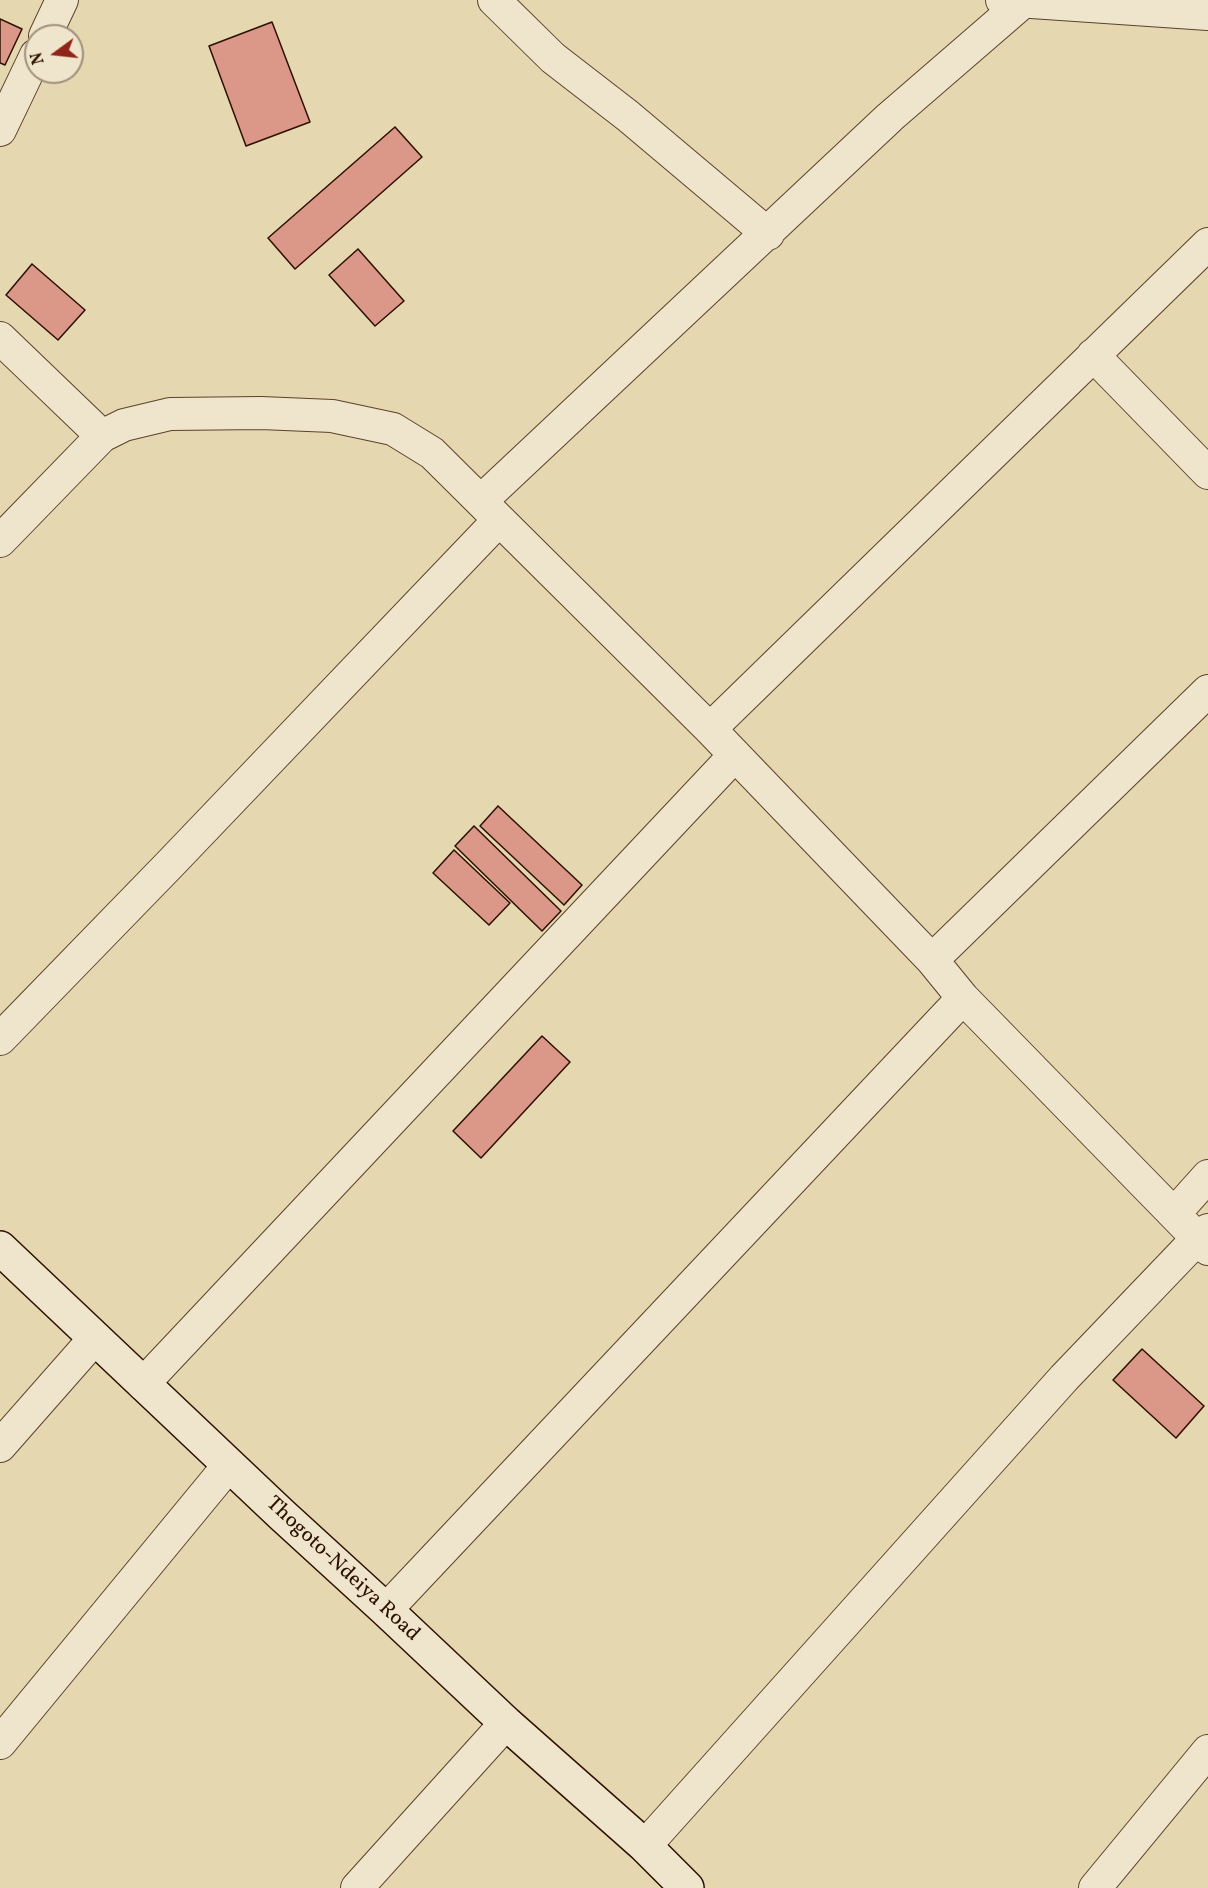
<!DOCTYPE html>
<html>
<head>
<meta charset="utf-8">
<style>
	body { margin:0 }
	#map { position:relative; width:1208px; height:1888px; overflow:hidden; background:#e5d7b0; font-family:Vollkorn,serif }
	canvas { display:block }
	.north { position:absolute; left:24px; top:24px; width:60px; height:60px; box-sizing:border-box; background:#eee5cc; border:2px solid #a1907a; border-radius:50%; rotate:255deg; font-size:16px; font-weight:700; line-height:24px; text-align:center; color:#2d1000 }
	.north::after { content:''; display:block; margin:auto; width:21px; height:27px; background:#8f2418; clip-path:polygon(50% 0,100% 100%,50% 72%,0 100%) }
</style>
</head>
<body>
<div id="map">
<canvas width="1208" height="1888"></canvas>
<div class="north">N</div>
</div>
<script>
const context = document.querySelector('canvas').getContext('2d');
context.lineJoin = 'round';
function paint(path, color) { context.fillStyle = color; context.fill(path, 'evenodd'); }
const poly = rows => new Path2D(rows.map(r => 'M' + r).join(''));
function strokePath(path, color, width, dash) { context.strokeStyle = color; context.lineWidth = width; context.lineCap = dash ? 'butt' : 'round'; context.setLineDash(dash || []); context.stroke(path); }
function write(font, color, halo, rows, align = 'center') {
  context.font = font + ' Vollkorn,serif'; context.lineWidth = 4.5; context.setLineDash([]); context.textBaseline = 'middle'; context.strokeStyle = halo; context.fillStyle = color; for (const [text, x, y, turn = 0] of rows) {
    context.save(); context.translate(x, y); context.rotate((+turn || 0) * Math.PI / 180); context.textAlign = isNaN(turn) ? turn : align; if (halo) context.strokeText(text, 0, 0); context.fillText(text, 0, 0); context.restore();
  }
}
const building = poly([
	[0,19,22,29,5,65,0,63,0,19],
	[272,22,310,122,246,146,209,46,272,22],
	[395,127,422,157,295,269,268,238,395,127],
	[358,249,404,301,375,326,329,275,358,249],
	[32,264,85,310,58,340,6,295,32,264],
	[498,806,582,885,564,905,480,826,498,806],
	[474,826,561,911,542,931,455,846,474,826],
	[454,850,510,903,489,925,433,873,454,850],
	[542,1036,570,1062,481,1158,453,1131,542,1036],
	[1142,1349,1204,1406,1176,1438,1113,1380,1142,1349]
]);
const minor = poly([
	[494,0,553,58,628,116,768,234],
	[1002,0,1208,14],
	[45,36,62,0],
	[0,130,36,55],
	[0,338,102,436],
	[1093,355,1208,473],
	[481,501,890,117,1023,2],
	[0,541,102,436,124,425,170,414,261,413,332,416,393,429,432,453,710,729,932,960,963,998,1208,1249],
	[710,729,1208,244],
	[932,960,1208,691],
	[0,1039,171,863,499,520],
	[1174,1214,1208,1176],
	[143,1384,735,755],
	[0,1446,95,1338],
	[386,1610,963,998],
	[0,1743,229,1465],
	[645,1846,1064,1378,1197,1239,1208,1230],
	[357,1888,506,1723],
	[1095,1888,1208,1751]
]);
const secondary = poly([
	[0,1248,281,1514,386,1610,506,1723,645,1846,687,1888]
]);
const streetNames = [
	["Thogoto-Ndeiya Road",342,1570,43]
];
paint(building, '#db9787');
strokePath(building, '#2d1000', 1.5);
strokePath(minor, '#5b422c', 34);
strokePath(secondary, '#2d1000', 36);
strokePath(minor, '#eee5cc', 32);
strokePath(secondary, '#eee5cc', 33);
write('21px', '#2d1000', '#eee5cc', streetNames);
</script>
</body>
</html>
